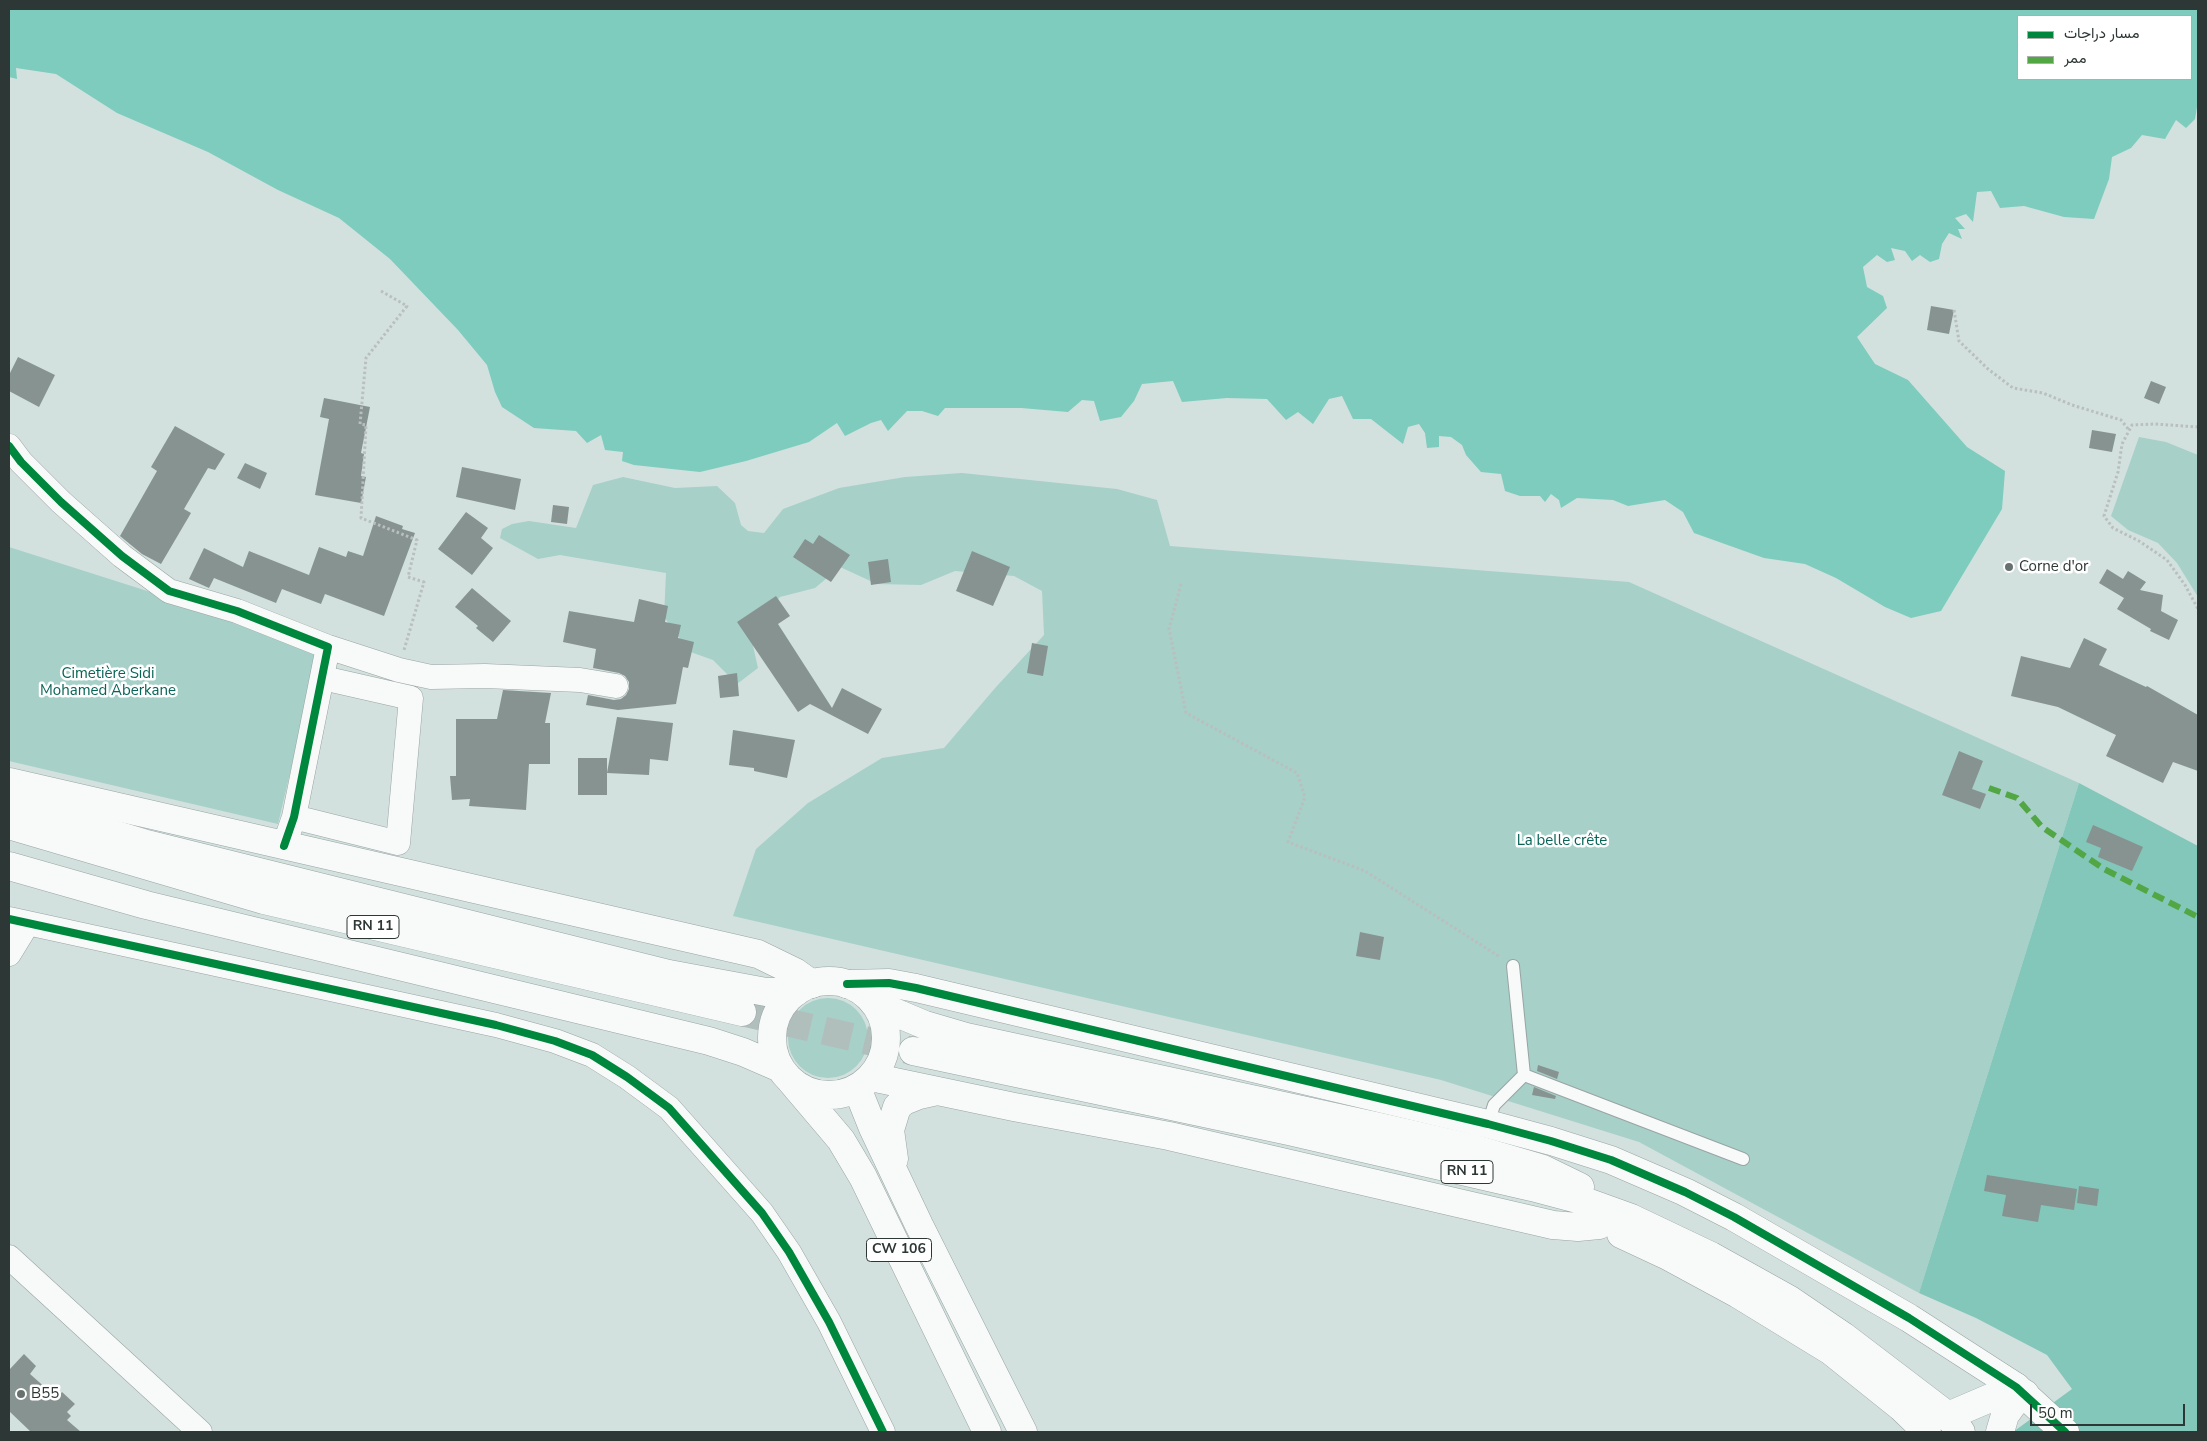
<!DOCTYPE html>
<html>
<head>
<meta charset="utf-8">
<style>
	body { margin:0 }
	#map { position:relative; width:2207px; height:1441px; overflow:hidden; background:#d2e1de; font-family:"Nunito Sans",Vazirmatn,sans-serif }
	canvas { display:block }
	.frame { position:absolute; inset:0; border:10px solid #2d3735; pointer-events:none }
	.legend { position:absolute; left:2017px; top:15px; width:175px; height:65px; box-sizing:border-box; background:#fff; border:1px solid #abafae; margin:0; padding:6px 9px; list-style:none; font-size:15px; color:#2d3735 }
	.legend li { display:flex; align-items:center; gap:10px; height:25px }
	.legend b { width:25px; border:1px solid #abafae }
	.scale { position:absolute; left:2030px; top:1404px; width:155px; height:22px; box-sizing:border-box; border:2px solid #2d3735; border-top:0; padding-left:6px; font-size:15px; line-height:18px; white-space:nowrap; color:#2d3735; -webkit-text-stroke:4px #fff; paint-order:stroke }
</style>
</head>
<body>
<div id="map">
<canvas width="2207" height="1441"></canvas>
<div class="frame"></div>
<ul class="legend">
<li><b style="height:6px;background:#00873e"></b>مسار دراجات</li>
<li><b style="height:6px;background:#52a644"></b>ممر</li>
</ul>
<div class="scale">50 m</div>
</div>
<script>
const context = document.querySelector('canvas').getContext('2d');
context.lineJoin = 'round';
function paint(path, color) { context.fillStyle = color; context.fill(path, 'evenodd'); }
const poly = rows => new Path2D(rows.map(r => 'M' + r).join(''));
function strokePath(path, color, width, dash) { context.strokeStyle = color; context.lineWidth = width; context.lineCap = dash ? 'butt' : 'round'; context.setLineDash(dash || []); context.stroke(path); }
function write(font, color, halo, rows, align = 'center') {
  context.font = font + ' "Nunito Sans",sans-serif'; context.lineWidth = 5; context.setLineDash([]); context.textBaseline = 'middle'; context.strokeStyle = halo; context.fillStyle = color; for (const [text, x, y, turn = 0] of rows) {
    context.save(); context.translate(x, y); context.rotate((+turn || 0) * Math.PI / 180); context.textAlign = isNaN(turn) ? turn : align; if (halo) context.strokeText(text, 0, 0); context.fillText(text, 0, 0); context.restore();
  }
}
const green = poly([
	[2139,437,2166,442,2198,455,2198,597,2177,563,2158,543,2128,530,2111,516],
	[962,473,1117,489,1157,500,1170,546,1629,582,2079,783,1919,1293,1639,1142,1441,1080,733,916,756,849,808,803,882,758,944,748,996,687,1044,635,1042,591,1014,576,955,571,921,585,877,584,840,567,815,588,780,597,758,624,753,646,758,668,737,684,713,660,685,650,679,637,664,617,666,573,560,555,538,559,500,538,502,529,512,524,529,521,576,528,593,485,623,477,675,488,717,486,735,503,741,525,748,531,764,533,783,509,839,488,905,477],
	[9,547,320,646,278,824,9,761],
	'788 1038a40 40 0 1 1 80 0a40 40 0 1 1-80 0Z'
]);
const forest = poly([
	[2079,783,2198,846,2198,1432,2013,1432,2072,1389,2047,1355,1976,1318,1919,1293]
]);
const water = poly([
	[9,9,2198,9,2198,101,2195,119,2186,128,2176,120,2165,139,2142,135,2131,148,2112,157,2109,179,2094,219,2064,217,2024,206,2000,208,1991,191,1977,192,1973,222,1966,214,1955,218,1965,229,1958,229,1962,239,1949,233,1942,244,1939,259,1930,262,1920,255,1912,261,1905,251,1891,248,1895,260,1887,262,1877,255,1863,267,1867,287,1883,296,1887,308,1857,337,1875,364,1908,380,1967,447,2005,471,2002,509,1941,611,1911,618,1885,607,1836,578,1805,564,1764,558,1694,533,1683,512,1665,500,1628,506,1613,500,1577,498,1561,508,1559,500,1551,494,1545,502,1540,496,1520,496,1505,491,1501,474,1481,472,1466,455,1462,445,1451,437,1439,436,1439,447,1427,448,1425,433,1419,424,1408,427,1403,444,1371,419,1353,419,1342,396,1329,399,1313,424,1298,412,1286,420,1267,399,1227,398,1182,402,1173,381,1142,384,1134,401,1121,417,1100,421,1094,401,1082,400,1068,412,1021,408,945,408,938,416,922,411,907,411,888,431,881,420,871,423,845,436,837,423,809,442,746,461,700,472,634,465,622,461,623,452,605,450,601,435,587,443,576,431,534,428,502,407,495,392,487,365,458,330,390,259,339,218,278,190,208,152,117,113,56,74,16,68,17,79,9,77],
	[2018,16,2191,16,2191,79,2018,79]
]);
const building = poly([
	[1931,306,1954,310,1949,334,1927,330],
	[18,357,55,375,39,407,9,391,9,375],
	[2151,381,2166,387,2159,404,2144,398],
	[324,398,370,407,361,453,364,454,361,476,366,477,361,503,315,495,329,419,320,417],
	[175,426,225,454,215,470,208,468,184,509,191,513,161,564,142,554,120,536,157,471,151,467],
	[2092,430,2116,434,2112,452,2089,448],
	[245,463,267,473,260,489,237,478],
	[462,467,521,479,515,510,456,497],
	[553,505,569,507,567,524,551,522],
	[466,512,488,528,481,538,493,548,472,575,438,549],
	[376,516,403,526,402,529,415,533,384,616,325,594,321,604,282,589,276,603,214,578,209,588,189,579,204,548,243,567,249,551,309,575,319,547,346,557,348,551,363,556],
	[819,535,850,555,831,582,793,557,805,539,813,544],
	[972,551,1010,567,993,606,956,591],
	[888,559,891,582,871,585,868,562],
	[2107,569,2123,579,2128,571,2146,582,2140,590,2163,595,2161,611,2178,620,2169,640,2150,631,2151,629,2117,609,2124,598,2099,583],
	[472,588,511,621,493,642,476,628,478,626,455,607],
	[776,596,790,616,778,624,832,708,842,688,882,709,868,734,810,704,798,712,737,622],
	[639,599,668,606,665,622,681,625,678,638,694,642,688,668,683,667,676,704,618,710,586,705,588,695,614,700,621,699,626,695,629,689,629,682,625,676,619,673,593,668,596,649,563,642,569,611,634,622],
	[2084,638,2107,649,2099,665,2146,687,2147,686,2198,715,2198,771,2173,762,2163,783,2106,756,2116,735,2058,707,2011,696,2021,656,2070,668],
	[1032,643,1048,646,1043,676,1027,673],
	[737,673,739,696,720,698,718,676],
	[503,690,551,693,545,723,550,723,550,764,529,764,526,810,469,806,470,799,452,800,450,776,456,776,456,719,497,719],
	[617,717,673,723,668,761,650,759,649,775,607,773],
	[733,730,795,740,787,778,754,771,754,768,729,765],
	[1959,751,1983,761,1972,789,1986,794,1980,809,1942,795],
	[578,758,607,758,607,795,578,795],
	[2093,825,2143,847,2132,871,2098,857,2101,848,2086,842],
	[1360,932,1384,937,1380,960,1356,956],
	[1538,1065,1559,1072,1557,1079,1537,1071],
	[1534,1087,1556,1096,1555,1099,1532,1095],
	[1987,1175,2077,1189,2074,1210,2041,1205,2038,1222,2002,1216,2006,1195,1984,1191],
	[2079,1186,2099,1189,2097,1206,2077,1203],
	[24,1354,36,1366,30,1374,57,1398,62,1392,75,1404,67,1412,71,1416,67,1420,81,1432,31,1432,9,1411,9,1370]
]);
const trunkTunnel = poly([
	[742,1012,913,1051]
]);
const path = poly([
	[381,291,407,306,366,358,360,424,366,425,361,518,417,540,408,577,424,582,404,650],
	[1954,310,1959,341,1988,369,2013,388,2043,393,2072,405,2121,420,2129,430],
	[2198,427,2155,424,2132,425,2122,444,2118,472,2104,516,2113,528,2139,541,2167,560,2185,585,2198,609],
	[1181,584,1169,629,1186,713,1297,773,1305,797,1288,842,1365,871,1500,957]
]);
const service = poly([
	[1513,966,1524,1075],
	[1524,1075,1743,1159],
	[1488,1124,1494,1105,1524,1075]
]);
const minor = poly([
	[9,446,21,462,61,502,122,556,169,591,237,611,328,647,294,817,284,846],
	[328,647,399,670,431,677,485,676,580,680,616,686],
	[294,817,398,843,411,698,323,678],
	[9,919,496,1025,555,1041,592,1055,627,1077,669,1108,762,1213,789,1252,829,1322,883,1432],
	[9,954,28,923],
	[9,1257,200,1432]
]);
const tertiary = poly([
	[9,782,758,954,795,972,812,984],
	[847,984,889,983,916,988,1488,1124,1551,1141,1611,1160,1685,1192,1734,1217,1909,1318,2016,1387,2065,1432]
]);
const trunk = poly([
	[9,803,143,843,669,974,766,992,796,992],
	[9,825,264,900,742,1012],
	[9,866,146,905,709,1041,743,1052,780,1068],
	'772 1038a57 57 0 1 1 114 0a57 57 0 1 1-114 0Z',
	[875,1004,925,1025,966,1037,1375,1126,1475,1149,1543,1169,1580,1187],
	[913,1051,1289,1131,1532,1187,1581,1200,1631,1218,1711,1256,1790,1300,1843,1336,1948,1416,1961,1432],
	[871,1077,1014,1107,1169,1136,1553,1225,1578,1227,1599,1225],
	[791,1081,841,1140,863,1177,987,1432],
	[857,1088,873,1128,919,1225,1023,1432],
	[894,1159,890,1130,897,1107,904,1101,919,1095,937,1091],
	[1621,1234,1666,1255,1738,1294,1831,1351,1901,1407,1927,1432],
	[1930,1412,1948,1416,2016,1387],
	[2000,1432,2005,1415,2013,1404,2025,1394]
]);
const quiet = poly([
	[1989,788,2017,798,2042,827,2104,869,2198,917]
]);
const cycleway = poly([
	[9,446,21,462,61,502,122,556,169,591,237,611,328,647,294,817,284,846],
	[9,919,496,1025,555,1041,592,1055,627,1077,669,1108,762,1213,789,1252,829,1322,883,1432],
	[847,984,889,983,916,988,1488,1124,1551,1141,1611,1160,1685,1192,1734,1217,1909,1318,2016,1387,2065,1432]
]);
const markers = [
	[2009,567,5,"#677270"],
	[21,1394,5,"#677270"]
];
const shields = [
	[373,927,52],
	[1467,1172,52],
	[899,1250,65]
];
const shieldNames = [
	["RN 11",373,927],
	["RN 11",1467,1172],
	["CW 106",899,1250]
];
const poiNames = [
	["Corne d'or",2019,567],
	["B55",31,1394]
];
const parkNames = [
	["Cimetière Sidi",108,674],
	["Mohamed Aberkane",108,691],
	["La belle crête",1562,841]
];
paint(green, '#a7d0c8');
paint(forest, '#83c6ba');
paint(water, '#7dccbd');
paint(building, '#879390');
strokePath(trunkTunnel, '#b1bfbc', 28, [28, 14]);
strokePath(service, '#99a4a2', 14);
strokePath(minor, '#99a4a2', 25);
strokePath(tertiary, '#99a4a2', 29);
strokePath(trunk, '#99a4a2', 29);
strokePath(path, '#b9bfbe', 3, [2.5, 2.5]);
strokePath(service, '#f8fafa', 12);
strokePath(minor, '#f8fafa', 24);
strokePath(tertiary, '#f8fafa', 28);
strokePath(trunk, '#f8fafa', 28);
strokePath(quiet, '#52a644', 6, [12, 6]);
strokePath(cycleway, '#00873e', 8);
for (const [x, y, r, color] of markers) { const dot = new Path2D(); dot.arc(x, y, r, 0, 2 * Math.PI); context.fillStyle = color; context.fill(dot); strokePath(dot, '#fff', 2); }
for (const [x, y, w] of shields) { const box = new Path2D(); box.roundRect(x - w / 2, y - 11.5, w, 23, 4); context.fillStyle = '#fff'; context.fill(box); strokePath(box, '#2d3735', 1); }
write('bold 14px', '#2d3735', null, shieldNames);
write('15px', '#2d3735', '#fff', poiNames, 'left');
write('15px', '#076457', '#fff', parkNames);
</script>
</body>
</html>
